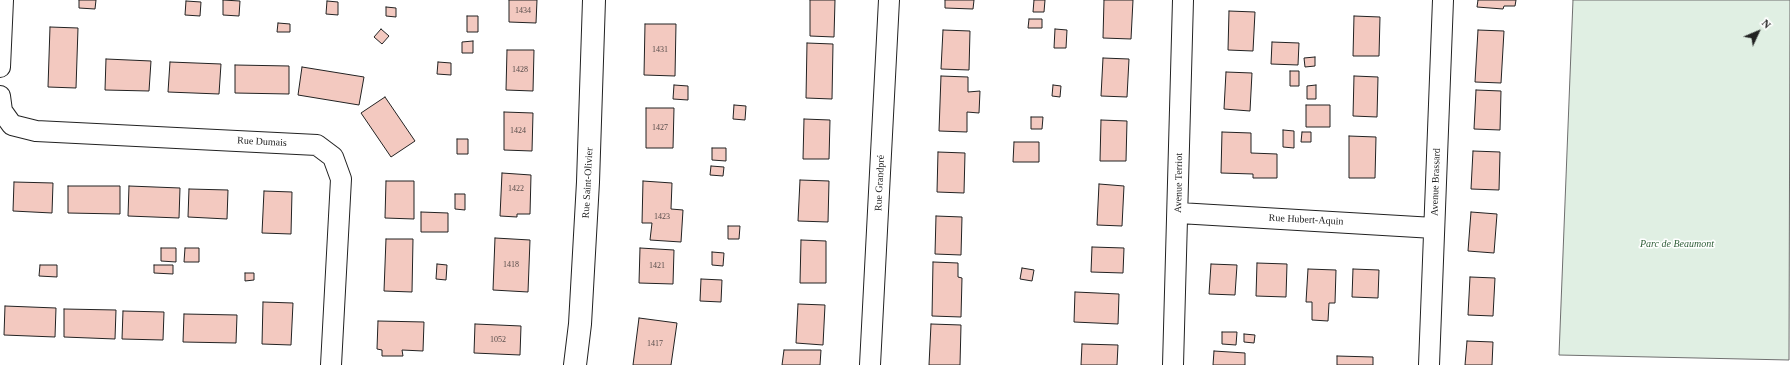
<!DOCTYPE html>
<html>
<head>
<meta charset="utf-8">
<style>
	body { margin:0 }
	#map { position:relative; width:1790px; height:365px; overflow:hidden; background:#fff; font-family:"Times New Roman",serif }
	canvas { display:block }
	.north { position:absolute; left:1738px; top:12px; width:40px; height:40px; -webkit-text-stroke:3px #fff; paint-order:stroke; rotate:46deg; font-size:11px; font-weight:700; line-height:16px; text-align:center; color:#222 }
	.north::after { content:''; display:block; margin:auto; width:14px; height:18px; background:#222; clip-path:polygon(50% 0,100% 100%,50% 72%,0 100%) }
</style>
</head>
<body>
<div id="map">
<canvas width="1790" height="365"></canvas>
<div class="north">N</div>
</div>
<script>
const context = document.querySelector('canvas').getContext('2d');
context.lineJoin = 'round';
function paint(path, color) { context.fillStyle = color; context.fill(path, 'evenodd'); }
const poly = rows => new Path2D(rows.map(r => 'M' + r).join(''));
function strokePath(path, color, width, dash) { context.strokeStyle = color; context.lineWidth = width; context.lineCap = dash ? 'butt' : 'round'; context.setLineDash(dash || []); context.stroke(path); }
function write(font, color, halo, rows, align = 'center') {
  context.font = font + ' "Times New Roman",serif'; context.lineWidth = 3; context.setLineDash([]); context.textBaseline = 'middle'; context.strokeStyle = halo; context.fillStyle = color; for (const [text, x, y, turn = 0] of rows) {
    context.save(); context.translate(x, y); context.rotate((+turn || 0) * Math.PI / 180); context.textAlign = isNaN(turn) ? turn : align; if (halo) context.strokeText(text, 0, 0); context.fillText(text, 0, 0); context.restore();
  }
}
const green = poly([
	[1573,0,1790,0,1789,360,1559,355,1573,0]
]);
const building = poly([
	[79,0,96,0,95,9,79,8,79,0],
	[223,0,240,1,239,16,223,15,223,0],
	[509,0,537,0,536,23,509,22,509,0],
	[810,0,835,0,834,37,810,36,810,0],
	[945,0,974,0,973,9,945,8,945,0],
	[1034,0,1045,0,1044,12,1033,12,1034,0],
	[1104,0,1133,0,1131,39,1103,38,1104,0],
	[1478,0,1516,0,1515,6,1504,6,1503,9,1477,7,1478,0],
	[186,1,201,2,200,16,185,15,186,1],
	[327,1,338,2,338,15,326,14,327,1],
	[386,7,396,8,396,17,386,16,386,7],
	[1229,11,1255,12,1253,51,1228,50,1229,11],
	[467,16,478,16,478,32,467,32,467,16],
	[1354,16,1380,17,1379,56,1353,56,1354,16],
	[1029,19,1042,19,1042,28,1028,28,1029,19],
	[278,23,290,24,290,32,277,32,278,23],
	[645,24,676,24,675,76,644,75,645,24],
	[50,27,78,28,76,88,48,87,50,27],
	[381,29,389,36,382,44,374,37,381,29],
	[1055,29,1067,30,1066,48,1054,48,1055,29],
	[943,30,970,31,969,70,941,69,943,30],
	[1478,30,1504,31,1501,83,1475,82,1478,30],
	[473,41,473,53,462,53,462,42,473,41],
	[1272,42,1299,43,1298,65,1271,64,1272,42],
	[807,43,833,44,832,99,806,98,807,43],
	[507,50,534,50,533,91,506,90,507,50],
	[1315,57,1315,66,1305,67,1304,58,1315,57],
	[1103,58,1129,59,1127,97,1101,96,1103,58],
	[106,59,151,61,149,91,105,90,106,59],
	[170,62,221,64,219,94,168,92,170,62],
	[438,62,451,63,451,75,437,74,438,62],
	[235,65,289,66,289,94,235,93,235,65],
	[302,67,364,77,359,105,298,95,302,67],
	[1290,71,1299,71,1299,86,1290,86,1290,71],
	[1226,72,1252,73,1250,111,1224,109,1226,72],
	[941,76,968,77,968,92,980,91,979,113,967,112,967,132,939,131,941,76],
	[1354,76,1378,77,1377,117,1353,116,1354,76],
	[674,85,688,86,688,100,673,99,674,85],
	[1053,85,1061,86,1060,97,1052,96,1053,85],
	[1316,85,1316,99,1307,99,1307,86,1316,85],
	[1476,90,1501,91,1500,130,1474,129,1476,90],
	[385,97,415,141,391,157,361,113,385,97],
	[734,105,746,106,745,120,733,119,734,105],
	[1306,105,1330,105,1330,127,1306,127,1306,105],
	[646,108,674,108,673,148,646,148,646,108],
	[504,112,533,113,532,151,504,150,504,112],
	[1031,117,1043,117,1042,129,1031,129,1031,117],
	[804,119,830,120,829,159,803,159,804,119],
	[1101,120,1127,121,1126,161,1100,161,1101,120],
	[1283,130,1294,131,1294,148,1283,147,1283,130],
	[1222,132,1251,133,1251,153,1277,154,1277,178,1253,178,1253,174,1221,173,1222,132],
	[1302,132,1311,132,1311,142,1301,142,1302,132],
	[1349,136,1376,137,1375,178,1349,178,1349,136],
	[457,139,468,139,468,154,457,154,457,139],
	[1014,142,1039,142,1039,162,1013,162,1014,142],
	[712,148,726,148,726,161,712,160,712,148],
	[1473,151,1500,152,1499,190,1471,189,1473,151],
	[938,152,965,153,964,193,937,192,938,152],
	[711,166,724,167,723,176,710,175,711,166],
	[502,173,531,175,530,214,517,214,517,217,500,216,502,173],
	[800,180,829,181,828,222,798,221,800,180],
	[386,181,414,181,414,219,385,218,386,181],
	[643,181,672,183,671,209,683,210,681,242,650,240,652,223,642,223,643,181],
	[14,182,53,183,52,213,13,211,14,182],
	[1099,184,1124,186,1122,226,1097,225,1099,184],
	[68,186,120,186,120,214,68,213,68,186],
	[129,186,180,188,179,218,128,216,129,186],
	[189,189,228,190,227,219,188,217,189,189],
	[264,191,292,192,291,234,262,233,264,191],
	[455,194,465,194,465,210,455,209,455,194],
	[421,212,448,213,448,232,421,232,421,212],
	[1471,212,1497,214,1494,253,1468,251,1471,212],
	[936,216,962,217,961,255,935,254,936,216],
	[728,226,740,226,739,239,728,239,728,226],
	[495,238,530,240,528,292,493,290,495,238],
	[386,239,413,239,412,292,384,291,386,239],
	[801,240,826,241,826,283,800,283,801,240],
	[1092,247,1124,248,1123,273,1091,272,1092,247],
	[161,248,176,248,176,262,161,261,161,248],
	[185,248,199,248,199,262,184,262,185,248],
	[640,248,674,250,673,284,639,283,640,248],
	[712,252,724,253,723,266,712,265,712,252],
	[933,262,958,263,958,277,962,278,961,317,932,316,933,262],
	[1257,263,1287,264,1286,297,1256,296,1257,263],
	[437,264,447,265,446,280,436,279,437,264],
	[1211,264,1237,265,1235,295,1209,294,1211,264],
	[40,265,57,265,57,277,39,276,40,265],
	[154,265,173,265,173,274,154,273,154,265],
	[1022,268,1034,270,1032,281,1020,279,1022,268],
	[1308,269,1336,270,1335,303,1329,303,1328,321,1312,320,1312,302,1306,302,1308,269],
	[1353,269,1379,270,1378,298,1352,297,1353,269],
	[245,273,254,273,254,280,245,281,245,273],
	[1470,277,1495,278,1493,316,1468,315,1470,277],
	[701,279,722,280,721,302,700,301,701,279],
	[1075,292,1119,294,1118,324,1074,322,1075,292],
	[263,302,293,303,291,345,262,344,263,302],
	[798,304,825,305,823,345,796,343,798,304],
	[5,306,56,308,55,337,4,335,5,306],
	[64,309,116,310,115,339,64,337,64,309],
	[123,311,164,312,163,340,122,339,123,311],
	[184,314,237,315,236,343,183,342,184,314],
	[639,318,677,323,671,365,633,365,639,318],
	[378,321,424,322,423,351,402,350,403,356,382,356,382,350,377,349,378,321],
	[475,324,521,326,520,355,474,353,475,324],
	[931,324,961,325,960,365,929,365,931,324],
	[1222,332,1237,332,1236,345,1222,344,1222,332],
	[1244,334,1255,335,1254,343,1244,342,1244,334],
	[1467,341,1493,342,1492,365,1465,365,1467,341],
	[1082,344,1118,345,1117,365,1081,365,1082,344],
	[784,350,821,350,820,365,782,365,784,350],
	[1214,351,1245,353,1245,365,1213,365,1214,351],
	[1337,356,1373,357,1373,365,1337,365,1337,356]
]);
const minor = poly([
	[0,67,3,0],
	[0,96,2,111,12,125,36,131,317,145,333,157,341,179,331,365],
	[1179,213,1434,228],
	[870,365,889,0],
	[1173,365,1183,0],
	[1429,365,1443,0]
]);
const tertiary = poly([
	[575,365,580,324,588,182,594,0]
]);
const numberNames = [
	["1434",523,11],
	["1431",660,50],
	["1428",520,70],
	["1427",660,128],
	["1424",518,131],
	["1422",516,189],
	["1423",662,217],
	["1418",511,265],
	["1421",657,266],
	["1052",498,340],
	["1417",655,344]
];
const streetNames = [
	["Rue Dumais",262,142,3],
	["Avenue Brassard",1436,182,-88],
	["Rue Saint-Olivier",588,183,-87],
	["Rue Grandpré",880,183,-87],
	["Avenue Terriot",1179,183,-89],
	["Rue Hubert-Aquin",1306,220,3]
];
const parkNames = [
	["Parc de Beaumont",1677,244]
];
paint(green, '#e0efe3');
strokePath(green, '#6f6f6f', 1);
paint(building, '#f3c9c0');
strokePath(building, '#222', 1);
strokePath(minor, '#222', 22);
strokePath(tertiary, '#222', 24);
strokePath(minor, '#fff', 20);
strokePath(tertiary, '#fff', 22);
write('8px', '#564c4a', null, numberNames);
write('10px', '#222', '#fff', streetNames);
write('italic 10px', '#2f5e38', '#fff', parkNames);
</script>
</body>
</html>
